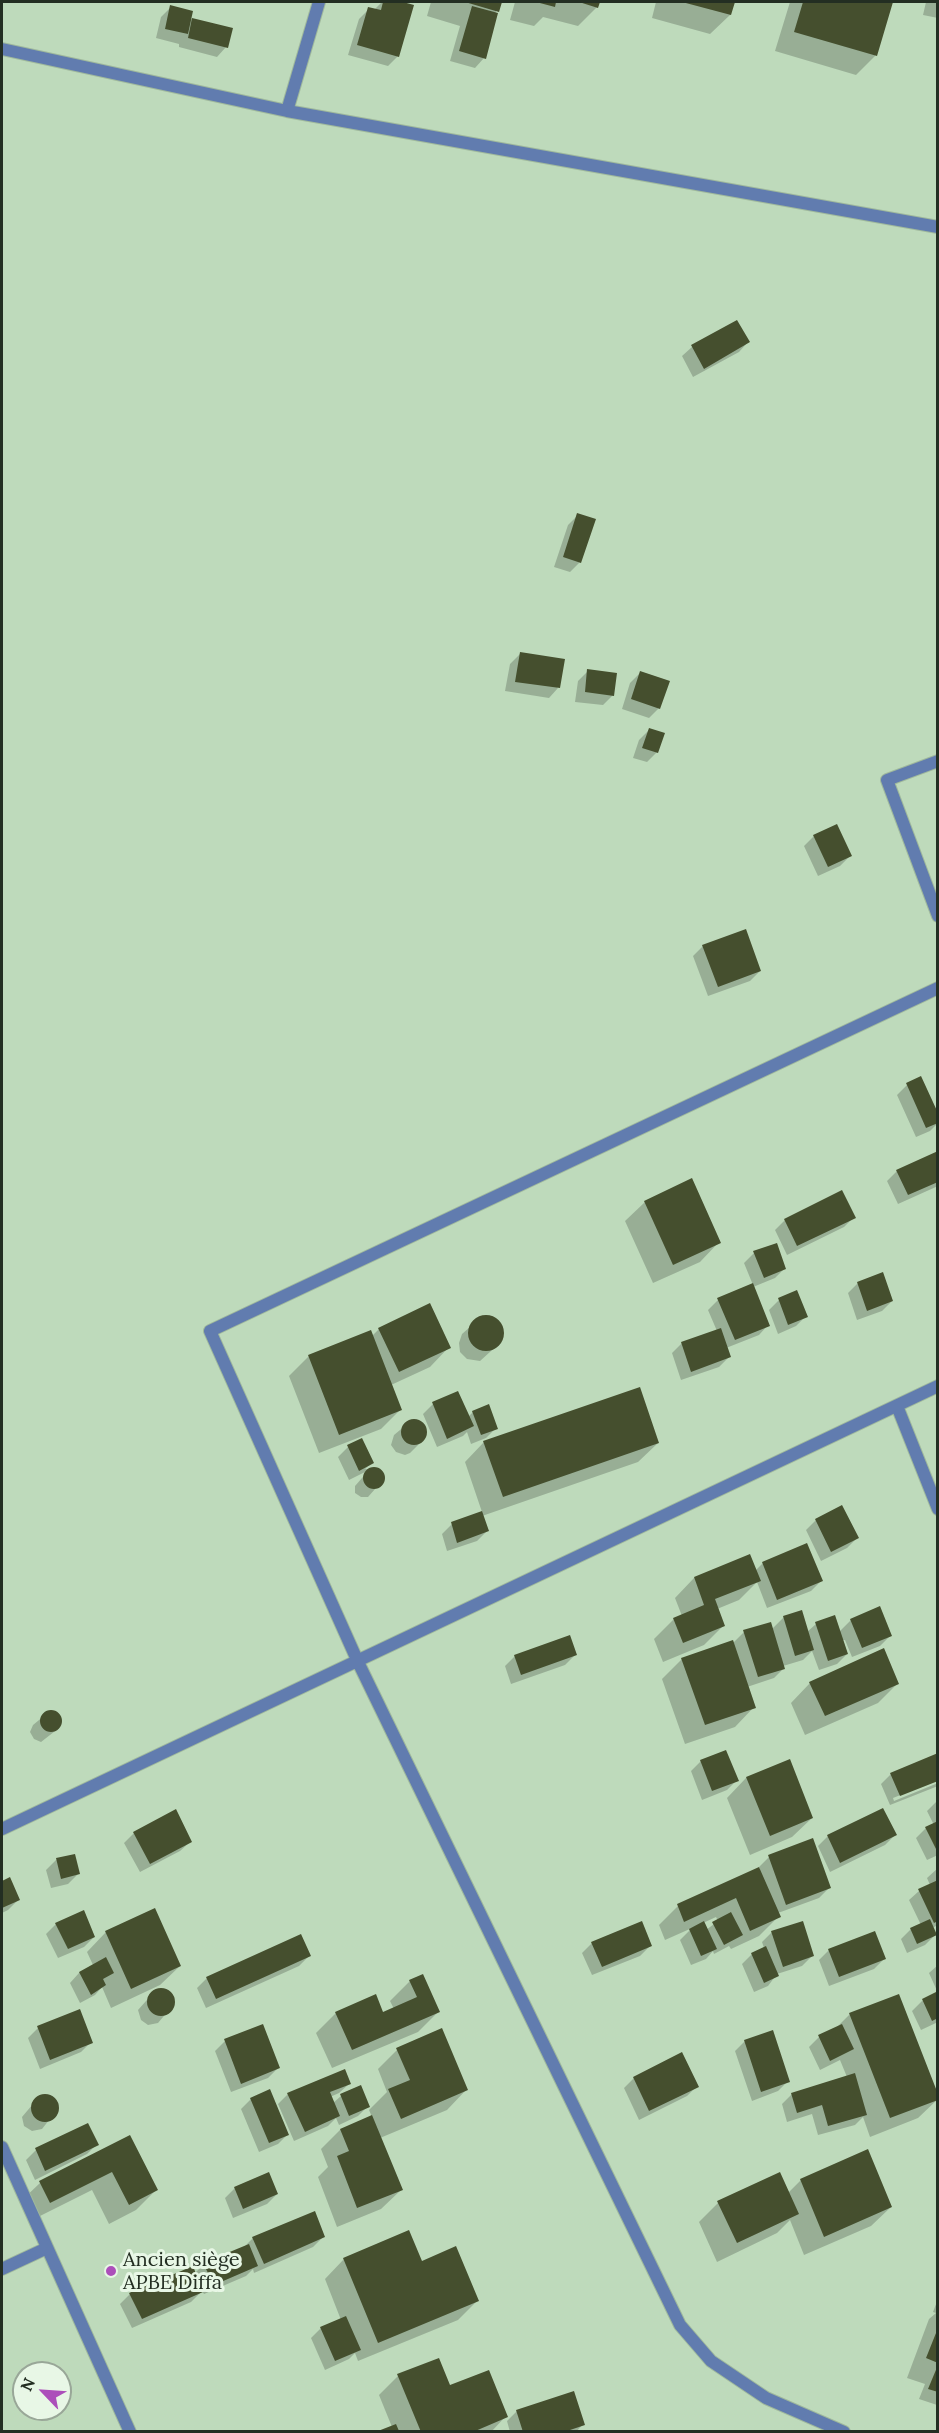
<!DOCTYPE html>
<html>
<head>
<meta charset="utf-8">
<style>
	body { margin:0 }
	#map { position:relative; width:939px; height:2433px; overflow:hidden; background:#bedabb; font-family:Lora,serif }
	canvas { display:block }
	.frame { position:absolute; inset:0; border:3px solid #232e22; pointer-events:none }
	.north { position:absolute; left:12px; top:2361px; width:60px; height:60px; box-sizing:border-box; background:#e8f7e6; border:2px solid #99a798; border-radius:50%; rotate:295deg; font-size:16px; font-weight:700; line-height:24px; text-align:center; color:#232e22 }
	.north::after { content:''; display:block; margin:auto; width:21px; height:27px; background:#ac4fba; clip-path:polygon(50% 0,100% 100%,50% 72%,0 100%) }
</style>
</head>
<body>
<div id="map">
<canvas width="939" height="2433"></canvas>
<div class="frame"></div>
<div class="north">N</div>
</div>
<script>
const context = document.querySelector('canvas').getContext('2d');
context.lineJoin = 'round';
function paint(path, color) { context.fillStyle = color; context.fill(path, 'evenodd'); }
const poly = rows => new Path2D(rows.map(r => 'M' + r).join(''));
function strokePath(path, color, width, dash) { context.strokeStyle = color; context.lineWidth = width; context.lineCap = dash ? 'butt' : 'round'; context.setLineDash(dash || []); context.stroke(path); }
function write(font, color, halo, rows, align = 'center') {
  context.font = font + ' Lora,serif'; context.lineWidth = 6; context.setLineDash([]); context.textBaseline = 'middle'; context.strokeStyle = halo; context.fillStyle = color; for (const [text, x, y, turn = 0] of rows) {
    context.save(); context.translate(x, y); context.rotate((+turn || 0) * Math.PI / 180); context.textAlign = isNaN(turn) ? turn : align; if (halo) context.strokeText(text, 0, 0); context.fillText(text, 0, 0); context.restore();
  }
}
const shadow = poly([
	[382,2,397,2,412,6,398,56,388,66,348,55,359,19,369,9,374,10],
	[431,2,500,2,495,14,484,58,475,68,450,61,460,26,427,16],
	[515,2,599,2,597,7,578,26,543,17,534,26,510,20],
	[656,2,733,2,730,15,710,34,652,18],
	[790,2,892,2,875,56,856,75,775,51],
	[926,2,938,2,938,18,923,15],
	[171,7,190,19,231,29,226,47,217,57,179,47,179,44,156,38,161,17],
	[737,322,748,342,739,352,693,377,682,356,692,347],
	[578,515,580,562,570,572,554,567,568,525],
	[520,654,558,688,549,698,505,691,510,664],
	[588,671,613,695,603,705,575,702,578,681],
	[640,673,659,708,649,718,622,709,630,683],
	[649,730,657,752,647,762,633,758,639,740],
	[814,836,850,856,840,866,818,876,804,846],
	[703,946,760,971,750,981,708,996,693,956],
	[907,1085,938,1123,930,1131,916,1137,897,1095],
	[938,1152,938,1186,898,1204,887,1181,897,1171],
	[645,1202,719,1242,700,1262,653,1283,625,1221],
	[854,1217,844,1227,787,1255,775,1230,785,1220],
	[754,1253,785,1268,775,1278,753,1287,768,1325,759,1335,726,1348,729,1357,719,1367,681,1380,672,1353,682,1343,717,1331,708,1310,718,1300,753,1285,744,1263],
	[858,1283,892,1301,882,1311,857,1320,848,1293],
	[779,1300,806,1316,796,1326,778,1334,769,1310],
	[487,1317,495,1319,502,1329,501,1342,480,1361,467,1359,460,1352,459,1343,462,1334,479,1319],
	[379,1329,449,1347,430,1367,391,1385,400,1410,381,1429,319,1453,289,1376,309,1356,372,1336],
	[433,1404,468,1417,473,1412,496,1428,486,1438,471,1444,467,1432,463,1436,437,1447,423,1414],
	[412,1420,421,1422,426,1431,420,1443,410,1453,405,1455,396,1452,391,1445,394,1435],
	[362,1440,372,1463,365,1469,377,1469,382,1473,383,1480,368,1497,361,1497,355,1493,355,1486,369,1470,349,1480,338,1457,348,1447],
	[484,1442,658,1443,638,1462,482,1516,487,1531,477,1541,447,1551,442,1534,452,1524,482,1512,465,1462],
	[816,1520,857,1538,847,1548,821,1561,806,1530],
	[763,1563,821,1581,811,1591,767,1608,757,1582,739,1600,717,1609,723,1626,704,1645,663,1662,654,1639,674,1619,682,1616,675,1598,694,1578,755,1571],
	[784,1617,807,1632,816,1624,839,1632,851,1620,890,1636,880,1646,852,1657,845,1640,842,1640,847,1654,837,1664,819,1670,812,1651,803,1660,783,1666,784,1668,774,1678,747,1687,754,1707,735,1727,685,1744,662,1679,682,1659,732,1644,744,1632,772,1629],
	[575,1655,565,1665,511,1684,505,1666,515,1656],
	[810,1683,897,1684,878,1703,805,1735,791,1703],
	[50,1711,58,1714,61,1721,59,1728,41,1742,34,1739,30,1732,33,1725],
	[701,1761,737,1780,727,1790,702,1800,691,1771],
	[789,1761,812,1818,792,1837,750,1855,727,1798,746,1778],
	[891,1774,938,1780,893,1798,894,1801,938,1783,938,1786,890,1805,881,1784],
	[937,1801,938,1855,927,1860,916,1838,926,1828,934,1825,927,1811],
	[134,1833,190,1842,180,1851,140,1872,124,1843],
	[895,1835,885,1845,830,1872,818,1846,828,1836],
	[74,1856,78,1874,68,1884,51,1888,46,1870,56,1860],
	[769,1857,829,1888,819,1898,778,1913,779,1916,759,1936,731,1949,729,1946,714,1954,713,1951,706,1959,691,1965,680,1940,692,1928,665,1940,659,1925,678,1906,760,1869,759,1867],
	[716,1917,718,1921,706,1930,703,1923],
	[938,1868,938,1925,932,1928,935,1935,925,1945,907,1953,901,1939,911,1929,921,1925,909,1900,919,1891,930,1885,927,1878],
	[9,1879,18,1900,8,1910,2,1913,2,1882],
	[56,1924,94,1937,84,1947,58,1958,46,1934],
	[106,1932,180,1966,160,1985,111,2008,102,1987,95,1995,80,2003,70,1983,79,1973,93,1965,87,1952],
	[772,1932,812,1956,802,1966,777,1974,768,1986,754,1992,742,1964,752,1954,764,1948,762,1942],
	[592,1943,650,1946,640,1956,592,1975,582,1953],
	[829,1950,884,1959,874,1969,829,1986,819,1960],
	[309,1956,299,1966,206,2008,197,1988,207,1978],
	[938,1965,938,1993,929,1973],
	[410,1981,438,2012,418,2032,332,2068,316,2033,336,2013,383,2014,394,2009,390,2001],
	[163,1989,171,1994,174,2004,158,2023,148,2025,141,2020,138,2010,154,1992],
	[938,1993,938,2022,921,2030,912,2011,922,2001],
	[850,2014,938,2099,918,2118,870,2137,863,2117,855,2125,818,2135,812,2114,787,2122,782,2104,792,2094,847,2077,840,2060,820,2070,809,2047,819,2037,836,2028],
	[262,2026,278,2068,268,2078,231,2092,215,2051,225,2041],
	[38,2028,91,2042,81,2052,40,2069,28,2038],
	[745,2041,788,2081,778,2091,752,2101,735,2051],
	[397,2050,466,2090,447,2110,380,2138,401,2190,381,2209,337,2227,318,2177,328,2167,321,2149,340,2130,372,2117,369,2110,387,2092,378,2069],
	[634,2078,697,2086,687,2096,639,2120,624,2088],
	[349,2084,339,2093,330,2097,333,2103,341,2096,361,2087,368,2106,358,2116,339,2125,336,2118,328,2126,294,2141,278,2104,288,2094],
	[47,2096,55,2101,57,2110,42,2129,32,2131,24,2126,22,2117,38,2098],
	[251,2099,288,2134,278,2144,259,2152,241,2109],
	[87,2125,97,2144,87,2154,35,2180,26,2160,36,2150],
	[129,2137,156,2190,136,2210,109,2224,92,2190,30,2221,20,2202,40,2183],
	[801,2180,891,2207,871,2226,804,2255,790,2220,777,2233,717,2262,699,2222,718,2203,788,2193],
	[235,2188,277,2194,267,2204,233,2218,225,2198],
	[323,2237,313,2247,254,2273,253,2269,246,2276,204,2294,202,2291,191,2302,132,2328,120,2304,130,2294,194,2274,204,2264,243,2248,253,2238],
	[344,2259,421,2263,478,2300,458,2320,358,2361,355,2353,349,2359,325,2370,311,2338,321,2328,341,2320,325,2279],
	[938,2299,938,2404,937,2405,919,2399,925,2384,907,2378,929,2319,936,2313,933,2312],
	[398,2376,450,2387,506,2416,491,2432,382,2432,392,2427,379,2395],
	[517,2411,583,2424,576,2432,510,2432,507,2421]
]);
const building = poly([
	[383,2,403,2,414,5,399,57,357,45,368,7,381,10],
	[465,2,502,2,499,12],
	[536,2,556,2,555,7],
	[579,2,600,2,598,8],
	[682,2,735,2,731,15],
	[803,2,893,2,877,56,794,32],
	[170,5,193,11,188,34,165,29],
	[472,6,498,13,486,59,459,51],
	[192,18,233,28,228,48,188,38],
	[737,320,750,342,704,369,691,345],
	[577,513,596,519,581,563,563,557],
	[520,652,565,659,560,688,515,682],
	[587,669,617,673,614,696,585,692],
	[640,671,670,681,660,709,631,699],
	[649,728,665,733,658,753,642,748],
	[837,824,852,856,828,867,813,835],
	[746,929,761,971,718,987,702,945],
	[921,1076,938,1113,938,1123,926,1128,906,1083],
	[938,1151,938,1182,908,1195,896,1170],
	[692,1178,721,1243,673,1265,644,1201],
	[842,1190,856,1218,797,1246,784,1219],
	[777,1243,786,1269,764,1278,753,1251],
	[883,1272,893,1301,867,1311,857,1282],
	[753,1283,770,1326,735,1340,717,1298],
	[797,1290,808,1317,788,1325,778,1298],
	[430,1303,451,1348,399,1372,378,1328],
	'468 1333a18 18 0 1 1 36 0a18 18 0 1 1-36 0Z',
	[721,1328,731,1357,691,1372,681,1342],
	[371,1330,402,1410,339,1435,308,1355],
	[640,1387,659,1443,503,1497,483,1441],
	[458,1391,474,1426,447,1439,432,1402],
	[489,1404,498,1429,481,1435,472,1411],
	'401 1432a13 13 0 1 1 26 0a13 13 0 1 1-26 0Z',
	[362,1438,374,1463,359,1471,347,1445],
	'363 1478a11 11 0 1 1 22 0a11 11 0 1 1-22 0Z',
	[842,1505,859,1538,831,1552,815,1519],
	[482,1511,489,1531,457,1543,451,1522],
	[807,1543,823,1581,777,1600,762,1562],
	[750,1554,761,1581,715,1599,725,1626,683,1643,673,1618,704,1605,694,1577],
	[880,1606,892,1636,862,1648,850,1619],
	[802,1610,814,1650,795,1656,783,1616],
	[835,1615,848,1654,828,1661,815,1622],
	[771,1622,785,1669,758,1677,743,1630],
	[570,1635,577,1655,521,1675,514,1655],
	[733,1640,756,1708,705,1725,681,1658],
	[884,1648,899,1684,825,1716,809,1682],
	'40 1721a11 11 0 1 1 22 0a11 11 0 1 1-22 0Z',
	[726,1750,739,1781,712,1791,700,1760],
	[938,1753,938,1781,900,1796,890,1773],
	[790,1759,813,1818,770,1836,746,1777],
	[883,1808,897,1835,840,1863,827,1835],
	[176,1809,192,1842,150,1864,133,1832],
	[938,1821,938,1853,925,1827],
	[813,1838,831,1888,786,1905,768,1855],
	[75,1854,80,1874,61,1879,56,1858],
	[759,1867,781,1917,750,1931,736,1898,684,1922,677,1904],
	[10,1877,20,1900,2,1908,2,1881],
	[938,1880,938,1921,934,1923,918,1889],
	[155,1908,181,1966,131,1989,105,1931],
	[84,1910,95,1937,68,1949,55,1923],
	[731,1912,743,1935,724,1945,712,1922],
	[930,1919,937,1935,917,1944,910,1928],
	[642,1921,652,1946,602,1967,591,1942],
	[704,1921,717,1949,701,1956,689,1929],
	[803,1921,814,1956,783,1967,771,1931],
	[875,1931,886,1959,839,1977,828,1949],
	[301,1934,311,1956,216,1999,206,1977],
	[766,1946,779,1976,764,1983,751,1953],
	[106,1957,114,1973,103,1979,106,1985,91,1995,79,1972],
	[423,1974,440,2012,352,2050,335,2012,376,1994,383,2012,417,1997,409,1980],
	'147 2002a14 14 0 1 1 28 0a14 14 0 1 1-28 0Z',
	[938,1991,938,2018,932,2021,922,1999],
	[899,1994,938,2094,938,2100,890,2118,849,2013],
	[80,2009,93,2043,50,2060,37,2026],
	[263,2024,280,2068,241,2084,224,2039],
	[842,2024,854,2049,830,2061,818,2035],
	[442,2028,468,2090,401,2119,388,2089,410,2080,396,2048],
	[773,2030,790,2082,761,2092,744,2040],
	[682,2052,699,2087,649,2111,633,2077],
	[345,2069,351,2084,330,2092,340,2116,305,2132,287,2093],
	[855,2073,867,2115,828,2126,822,2105,797,2113,791,2093],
	[361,2085,370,2107,349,2116,340,2094],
	[270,2089,289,2135,269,2143,250,2098],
	'31 2108a14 14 0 1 1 28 0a14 14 0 1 1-28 0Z',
	[372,2115,403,2190,357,2208,337,2156,349,2151,340,2129],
	[88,2123,99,2145,45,2171,35,2148],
	[130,2135,158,2190,129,2205,112,2172,50,2203,39,2181],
	[868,2149,892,2207,824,2237,800,2179],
	[269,2172,278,2194,243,2209,234,2187],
	[780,2172,799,2214,737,2243,717,2201],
	[315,2211,325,2237,264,2264,252,2237],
	[409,2230,422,2261,456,2246,479,2301,378,2343,343,2258],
	[249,2244,258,2266,214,2285,203,2263],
	[193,2266,203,2292,142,2319,129,2293],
	[346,2316,361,2350,335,2361,320,2327],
	[938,2328,938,2363,926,2358],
	[439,2358,450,2385,489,2370,508,2417,473,2432,421,2432,397,2374],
	[938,2365,938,2392,928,2389],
	[574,2391,585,2425,564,2432,523,2432,516,2410],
	[396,2424,399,2431,378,2431]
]);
const street = poly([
	[2,49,287,111,938,227],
	[287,111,319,2],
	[938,761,887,780,938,916],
	[897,1406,938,1509],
	[2,1829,938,1386],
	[2,2147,130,2432],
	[2,2269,47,2248],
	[844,2432,766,2398,711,2361,680,2325,358,1662,210,1331,938,988]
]);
const markers = [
	[111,2271,6,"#ac4fba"]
];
const poiNames = [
	["Ancien siège",123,2260],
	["APBE Diffa",123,2283]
];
paint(shadow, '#0003');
paint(building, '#454f2e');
strokePath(street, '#9fb89c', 14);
strokePath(street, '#617caf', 12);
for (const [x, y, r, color] of markers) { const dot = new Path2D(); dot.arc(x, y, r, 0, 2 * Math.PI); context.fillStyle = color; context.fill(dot); strokePath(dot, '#e8f7e6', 2); }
write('20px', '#232e22', '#e8f7e6', poiNames, 'left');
</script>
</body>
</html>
